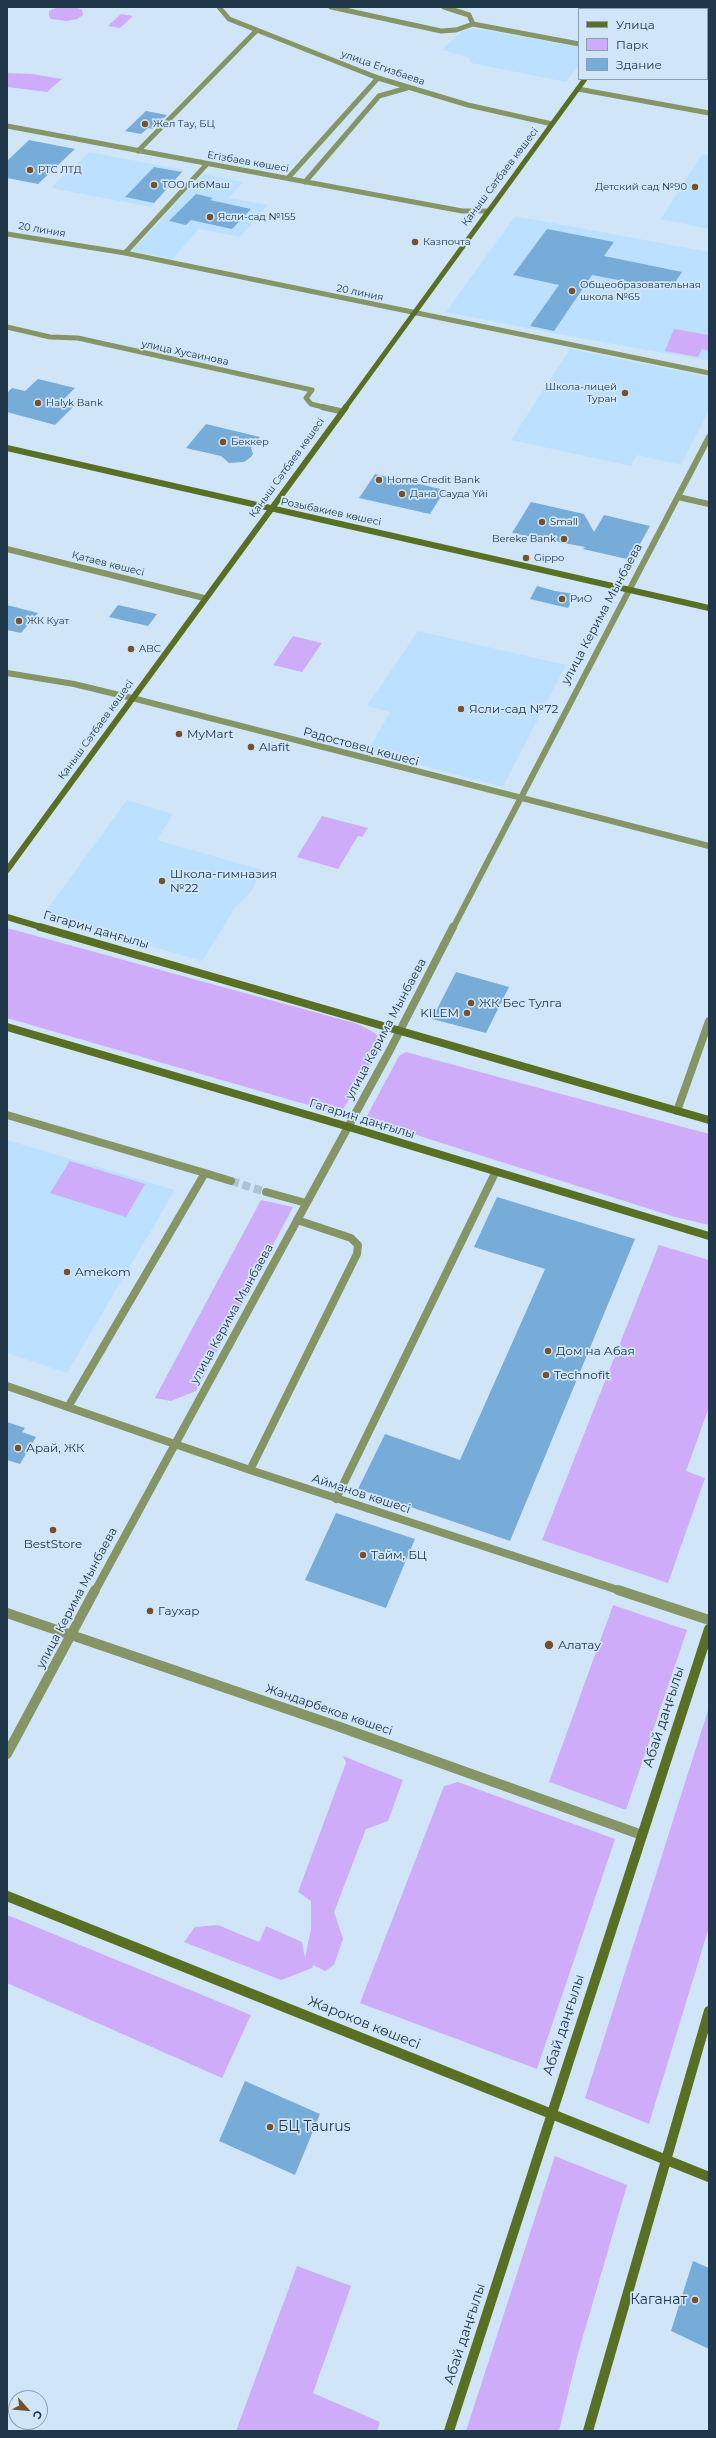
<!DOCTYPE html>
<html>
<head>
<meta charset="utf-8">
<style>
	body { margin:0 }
	#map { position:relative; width:716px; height:2438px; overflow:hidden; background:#d0e6f8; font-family:Montserrat,sans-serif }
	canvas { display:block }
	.frame { position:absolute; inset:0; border:8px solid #203749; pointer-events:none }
	.legend { position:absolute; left:578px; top:8px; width:130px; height:72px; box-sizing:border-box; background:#d0e6f8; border:1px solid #8aa0b2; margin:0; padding:5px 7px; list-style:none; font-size:12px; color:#203749 }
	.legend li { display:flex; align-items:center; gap:8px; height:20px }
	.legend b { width:20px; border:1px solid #8aa0b2 }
	.north { position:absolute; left:8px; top:2390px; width:40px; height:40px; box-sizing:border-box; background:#d0e6f8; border:1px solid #8aa0b2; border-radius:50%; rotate:117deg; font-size:11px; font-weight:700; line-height:16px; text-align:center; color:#203749 }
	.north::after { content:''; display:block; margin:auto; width:14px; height:18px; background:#76512c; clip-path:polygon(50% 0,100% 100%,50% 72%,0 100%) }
</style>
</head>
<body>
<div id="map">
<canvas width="716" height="2438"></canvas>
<div class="frame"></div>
<ul class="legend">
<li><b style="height:5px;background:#596f24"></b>Улица</li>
<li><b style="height:11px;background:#ceacfa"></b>Парк</li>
<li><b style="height:11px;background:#77acd9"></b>Здание</li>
</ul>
<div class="north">С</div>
</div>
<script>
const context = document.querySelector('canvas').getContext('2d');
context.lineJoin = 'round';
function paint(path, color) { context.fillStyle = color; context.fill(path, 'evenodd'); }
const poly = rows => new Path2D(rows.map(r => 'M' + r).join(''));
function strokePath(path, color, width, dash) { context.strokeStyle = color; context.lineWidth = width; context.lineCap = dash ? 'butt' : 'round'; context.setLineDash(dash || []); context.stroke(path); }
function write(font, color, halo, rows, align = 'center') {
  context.font = font + ' Montserrat,sans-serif'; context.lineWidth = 3.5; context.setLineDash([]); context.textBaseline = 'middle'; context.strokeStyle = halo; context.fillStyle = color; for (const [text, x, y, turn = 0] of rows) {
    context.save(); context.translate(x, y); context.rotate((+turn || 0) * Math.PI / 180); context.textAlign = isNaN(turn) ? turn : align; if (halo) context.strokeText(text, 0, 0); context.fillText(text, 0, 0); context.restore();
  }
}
const built = poly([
	[473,28,579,47,579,65,566,82,471,63,468,57,442,50,461,32],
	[89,152,184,170,151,207,51,188],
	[702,154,709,156,709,229,661,219],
	[203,174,243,182,229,198,268,205,240,237,199,229,172,259,132,251],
	[515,216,709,252,709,361,568,336,446,312],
	[570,349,709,377,709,410,681,465,637,455,631,466,511,440],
	[418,631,566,665,503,787,368,751,390,712,367,706],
	[127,800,173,814,157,840,262,870,251,892,235,908,202,961,43,915],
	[7,1140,175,1190,67,1373,7,1353]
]);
const green = poly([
	[58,7,76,7,82,10,83,15,77,19,67,21,51,19,49,16,49,11],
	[121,14,133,16,120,28,108,26],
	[7,73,32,74,62,79,47,92,7,87],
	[674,329,709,335,709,351,702,349,698,357,665,351],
	[293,636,322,643,302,672,273,665],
	[322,816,368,828,362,837,358,836,338,869,297,857],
	[7,928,358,1024,375,1033,382,1043,344,1108,336,1113,7,1018],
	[406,1052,709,1134,709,1225,675,1217,369,1120,367,1116,399,1056],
	[70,1161,145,1184,126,1217,50,1193],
	[261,1200,293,1207,196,1391,171,1401,155,1398],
	[659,1245,709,1260,709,1407,686,1471,705,1478,668,1583,542,1540],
	[613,1605,687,1630,626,1810,549,1782],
	[709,1707,709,1927,649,2124,585,2098],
	[343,1756,403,1780,388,1821,366,1829,334,1912,343,1939,334,1965,325,1971,313,1965,312,1968,281,1980,184,1942,195,1927,218,1925,259,1942,266,1926,302,1942,305,1958,311,1929,311,1901,298,1892,346,1763],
	[458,1782,615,1839,537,2069,360,2003,444,1786],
	[7,1915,251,2015,222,2078,7,1983],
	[555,2156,627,2185,577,2357,559,2431,466,2431],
	[297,2266,351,2286,313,2393,380,2422,377,2431,236,2431]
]);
const building = poly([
	[146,111,167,115,153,129,148,128,141,134,125,131],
	[29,140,75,149,38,184,7,178,7,161],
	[154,167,182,172,154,203,125,197],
	[196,194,213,198,210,200,251,209,232,229,191,220,186,225,169,221],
	[547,229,614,242,604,256,682,272,670,290,592,275,554,331,530,326,559,285,513,275],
	[38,379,75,388,62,401,76,404,55,425,7,412,7,393,12,388,25,391],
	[206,424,260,437,251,448,253,454,251,457,244,462,229,463,221,456,186,448],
	[375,474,445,490,430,514,359,498],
	[531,502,584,514,594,532,604,515,650,526,631,560,583,549,585,547,512,533],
	[537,586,555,591,575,594,568,608,530,599],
	[7,605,38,613,21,633,7,630],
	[118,605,157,614,148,626,109,617],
	[456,972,509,987,486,1033,432,1019],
	[497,1197,635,1239,510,1541,358,1489,385,1434,460,1460,545,1269,474,1247],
	[7,1422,25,1428,22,1432,36,1437,20,1464,7,1460],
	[336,1513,415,1539,386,1608,305,1580],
	[245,2081,320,2114,295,2175,219,2141],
	[693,2261,709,2268,709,2349,671,2331]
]);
const streetTunnel = poly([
	[231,1181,266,1192]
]);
const streetFar3 = poly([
	[219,7,229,19,378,78,468,105,552,124],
	[331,7,441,31,456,30,473,24,579,44],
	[444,7,469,15,473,24],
	[655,7,668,9],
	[707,15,709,15],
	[578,89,709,113],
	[7,126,462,211,487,211],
	[138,151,256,31],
	[288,178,378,78],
	[305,182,379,96,407,88],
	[7,234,125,253,709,373],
	[125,253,207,164],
	[7,327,50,337,78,338,312,390,306,398,311,404,327,408]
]);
const streetFar2 = poly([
	[322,407,340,411],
	[678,497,709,504],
	[7,549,204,598],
	[7,673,74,684,132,698,709,846],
	[453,928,709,437]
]);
const streetFar1 = poly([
	[677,1111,709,1021],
	[7,1115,205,1173,68,1407],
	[205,1173,231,1181],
	[266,1192,306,1203],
	[7,1386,250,1470,621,1591],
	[250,1470,357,1254,358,1245,351,1238,297,1220],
	[336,1499,495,1173],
	[95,1591,390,1050,453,927]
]);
const street = poly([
	[618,1590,709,1620],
	[7,1613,337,1726,642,1835],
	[7,1754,95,1590]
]);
const secondaryFar3 = poly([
	[637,9,639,7],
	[345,408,585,79]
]);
const secondaryFar2 = poly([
	[7,448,709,608],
	[7,870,346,407],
	[7,917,44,928]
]);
const secondaryFar1 = poly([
	[40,927,709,1120],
	[7,1027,349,1127,709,1236]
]);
const secondary = poly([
	[7,1896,709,2177],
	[449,2431,709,1629],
	[588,2431,709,2011]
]);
const markers = [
	[145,124,4,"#76512c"],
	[30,170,4,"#76512c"],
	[154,185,4,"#76512c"],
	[695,187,4,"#76512c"],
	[210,217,4,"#76512c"],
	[415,242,4,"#76512c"],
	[572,291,4,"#76512c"],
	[625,393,4,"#76512c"],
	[38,403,4,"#76512c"],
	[223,442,4,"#76512c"],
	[379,480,4,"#76512c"],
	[402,494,4,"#76512c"],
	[542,522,4,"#76512c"],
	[564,539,4,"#76512c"],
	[526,558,4,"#76512c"],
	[562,599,4,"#76512c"],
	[19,621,4,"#76512c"],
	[131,649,4,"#76512c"],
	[461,709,4,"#76512c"],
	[179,734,4,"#76512c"],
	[251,747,4,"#76512c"],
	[162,881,4,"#76512c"],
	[471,1003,4,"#76512c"],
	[467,1013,4,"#76512c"],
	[67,1272,4,"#76512c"],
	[548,1351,4,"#76512c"],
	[546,1375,4,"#76512c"],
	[18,1448,4,"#76512c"],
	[53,1530,4,"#76512c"],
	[363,1555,4,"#76512c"],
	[150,1611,4,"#76512c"],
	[549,1645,5,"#76512c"],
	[270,2127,4,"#76512c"],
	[695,2300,4,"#76512c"]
];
const farStreetnames = [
	["улица Егизбаева",383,68,19],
	["Егізбаев көшесі",248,162,10],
	["Қаныш Сәтбаев көшесі",500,177,-53],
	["20 линия",42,230,10],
	["20 линия",360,293,12],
	["улица Хусаинова",185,353,12],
	["Қаныш Сәтбаев көшесі",287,468,-54],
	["Розыбакиев көшесі",331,512,12],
	["Қатаев көшесі",108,564,14],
	["Қаныш Сәтбаев көшесі",96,730,-54]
];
const farPoinames = [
	["Жел Тау, БЦ",153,124],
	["РТС ЛТД",38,170],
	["ТОО ГибМаш",162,185],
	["Детский сад №90",687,187,"right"],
	["Ясли-сад №155",218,217],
	["Казпочта",423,242],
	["Общеобразовательная",580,285],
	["школа №65",580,297],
	["Школа-лицей",617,387,"right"],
	["Туран",617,399,"right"],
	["Halyk Bank",46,403],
	["Беккер",231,442],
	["Home Credit Bank",387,480],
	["Дана Сауда Үйі",410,494],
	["Small",550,522],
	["Bereke Bank",556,539,"right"],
	["Gippo",534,558],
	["РиО",570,599],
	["ЖК Куат",27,621],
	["ABC",139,649]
];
const streetNames = [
	["улица Керима Мынбаева",602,614,-62],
	["Радостовец көшесі",361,747,15],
	["Гагарин даңғылы",96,930,16],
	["улица Керима Мынбаева",386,1029,-62],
	["Гагарин даңғылы",362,1119,17],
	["улица Керима Мынбаева",232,1314,-61],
	["Айманов көшесі",361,1494,18],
	["улица Керима Мынбаева",77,1598,-62],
	["Жандарбеков көшесі",329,1710,19]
];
const poiNames = [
	["Ясли-сад №72",469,709],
	["MyMart",187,734],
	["Alafit",259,747],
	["Школа-гимназия",170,874],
	["№22",170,888],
	["ЖК Бес Тулга",479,1003],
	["KILEM",459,1013,"right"],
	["Amekom",75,1272],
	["Дом на Абая",556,1351],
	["Technofit",554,1375],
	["Арай, ЖК",26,1448],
	["BestStore",53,1544,"center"],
	["Тайм, БЦ",371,1555],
	["Гаухар",158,1611],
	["Алатау",558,1645]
];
const nearStreetnames = [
	["Абай даңғылы",664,1717,-72],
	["Жароков көшесі",364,2023,22],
	["Абай даңғылы",564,2025,-72],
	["Абай даңғылы",465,2334,-72]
];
const nearPoinames = [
	["БЦ Taurus",278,2127],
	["Каганат",687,2300,"right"]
];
paint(built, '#bce0ff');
paint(green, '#ceacfa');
paint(building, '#77acd9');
strokePath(streetTunnel, '#adc3d5', 8, [8, 4]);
strokePath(streetFar3, '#859566', 5);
strokePath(streetFar2, '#859566', 6);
strokePath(streetFar1, '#859566', 8);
strokePath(street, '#859566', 10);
strokePath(secondaryFar3, '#596f24', 5);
strokePath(secondaryFar2, '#596f24', 6);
strokePath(secondaryFar1, '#596f24', 8);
strokePath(secondary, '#596f24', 10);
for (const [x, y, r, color] of markers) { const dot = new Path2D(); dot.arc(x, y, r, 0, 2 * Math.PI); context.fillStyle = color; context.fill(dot); strokePath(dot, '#d0e6f8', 1.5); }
write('10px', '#203749', '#d0e6f8', farStreetnames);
write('10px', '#203749', '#d0e6f8', farPoinames, 'left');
write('12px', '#203749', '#d0e6f8', streetNames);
write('12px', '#203749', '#d0e6f8', poiNames, 'left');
write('14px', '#203749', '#d0e6f8', nearStreetnames);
write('14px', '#203749', '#d0e6f8', nearPoinames, 'left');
</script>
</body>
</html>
